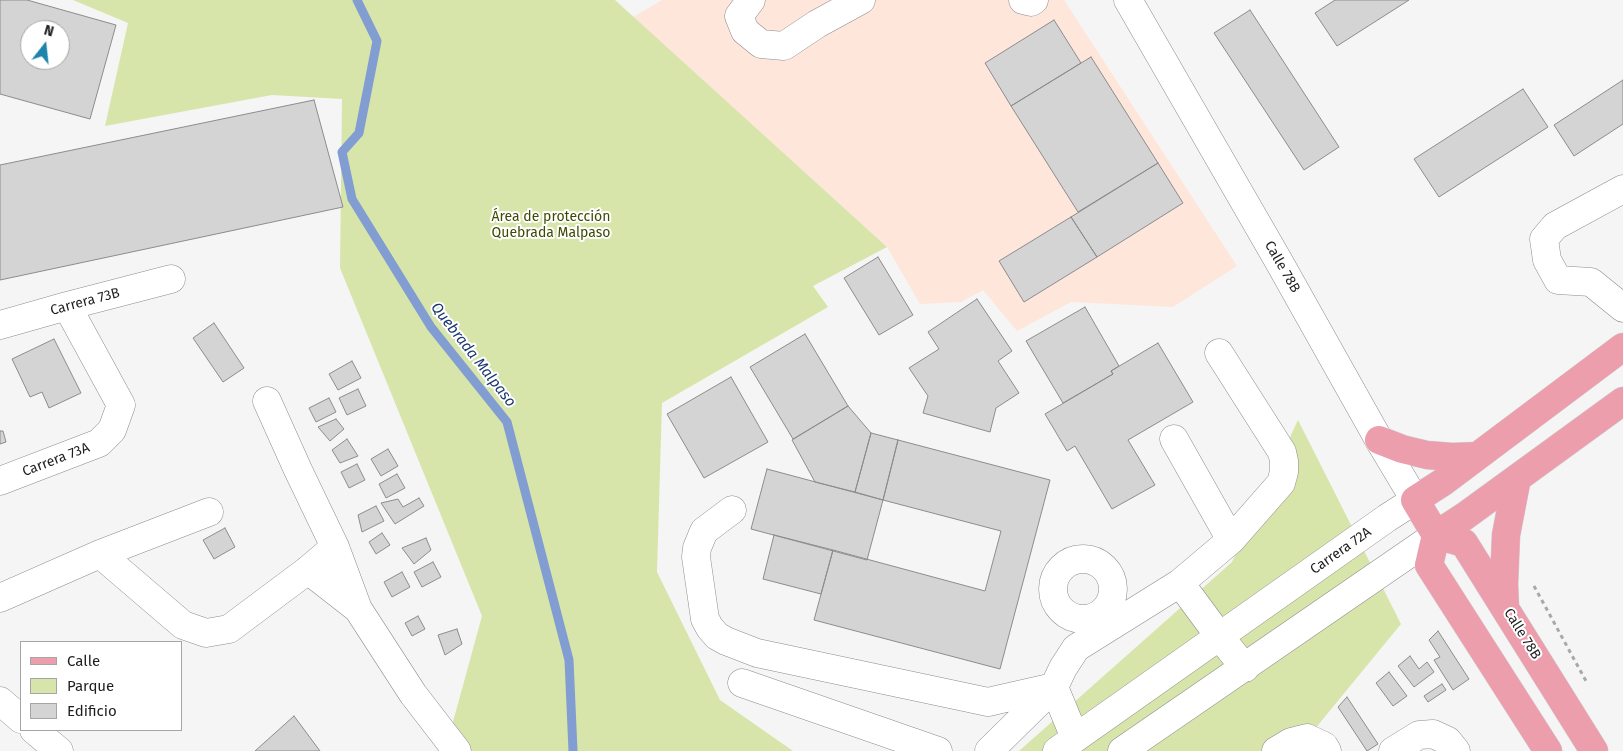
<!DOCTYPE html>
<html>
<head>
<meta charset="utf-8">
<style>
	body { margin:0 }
	#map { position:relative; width:1623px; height:751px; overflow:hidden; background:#f5f5f6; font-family:"Fira Sans",sans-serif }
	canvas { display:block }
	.legend { position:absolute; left:20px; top:641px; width:162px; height:90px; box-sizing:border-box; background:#fff; border:1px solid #a5a5a5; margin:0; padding:6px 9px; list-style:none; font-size:15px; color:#1e1e1f }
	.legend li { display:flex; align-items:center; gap:10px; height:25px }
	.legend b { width:25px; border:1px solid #a5a5a5 }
	.north { position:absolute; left:20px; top:20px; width:50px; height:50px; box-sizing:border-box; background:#fff; border:1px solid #a5a5a5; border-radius:50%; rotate:16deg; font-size:14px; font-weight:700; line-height:20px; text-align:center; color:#1e1e1f }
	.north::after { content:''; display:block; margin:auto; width:18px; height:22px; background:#1c84ad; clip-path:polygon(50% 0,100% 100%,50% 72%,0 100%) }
</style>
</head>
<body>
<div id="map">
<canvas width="1623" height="751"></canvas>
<ul class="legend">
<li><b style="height:6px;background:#ec9ead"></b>Calle</li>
<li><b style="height:14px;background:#d7e5aa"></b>Parque</li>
<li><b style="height:14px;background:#d4d4d5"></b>Edificio</li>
</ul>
<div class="north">N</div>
</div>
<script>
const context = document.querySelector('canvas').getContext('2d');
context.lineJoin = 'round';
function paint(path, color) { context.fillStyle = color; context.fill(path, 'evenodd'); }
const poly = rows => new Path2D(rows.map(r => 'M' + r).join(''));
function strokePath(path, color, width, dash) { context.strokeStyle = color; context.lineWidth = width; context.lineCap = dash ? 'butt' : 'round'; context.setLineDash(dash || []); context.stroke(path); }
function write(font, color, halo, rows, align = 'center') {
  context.font = font + ' "Fira Sans",sans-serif'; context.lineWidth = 4; context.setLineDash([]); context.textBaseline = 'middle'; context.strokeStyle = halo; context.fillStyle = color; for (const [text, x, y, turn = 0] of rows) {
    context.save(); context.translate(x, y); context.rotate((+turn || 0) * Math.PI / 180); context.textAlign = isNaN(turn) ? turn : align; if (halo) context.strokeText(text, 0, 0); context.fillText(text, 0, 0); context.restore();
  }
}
const education = poly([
	[662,0,1064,0,1237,266,1173,307,1071,302,1017,331,983,290,961,302,920,304,887,247,633,17]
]);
const green = poly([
	[73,0,615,0,887,247,813,286,828,307,662,403,657,572,720,700,793,751,445,751,482,616,340,268,342,99,272,95,105,126,128,23],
	[1298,420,1401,624,1314,730,1275,751,1019,751,1232,562]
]);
const stream = poly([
	[357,0,377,41,359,133,342,152,352,199,431,327,507,422,569,660,573,751]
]);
const building = poly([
	[0,0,27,0,116,25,90,119,0,94,0,0],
	[30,30,60,30,60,60,30,60,30,30],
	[1335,0,1409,0,1337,46,1315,13,1335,0],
	[1250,10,1339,147,1304,170,1214,33,1250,10],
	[1054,20,1081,63,1011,106,985,63,1054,20],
	[1091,57,1158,163,1078,212,1011,106,1091,57],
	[1623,80,1623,124,1574,156,1554,125,1623,80],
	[1523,89,1548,127,1439,197,1414,159,1523,89],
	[314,100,343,207,0,280,0,165,314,100],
	[1158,163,1183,203,1097,257,1071,217,1158,163],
	[1071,217,1097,257,1024,302,999,261,1071,217],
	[878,257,913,315,879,335,844,278,878,257],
	[977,299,1012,351,998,361,1019,393,996,408,990,432,923,413,928,396,909,368,939,349,928,332,977,299],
	[1085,307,1119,366,1111,371,1113,374,1063,403,1026,341,1085,307],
	[214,323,244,368,223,382,193,338,214,323],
	[805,334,848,406,793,439,750,367,805,334],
	[54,339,81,393,49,408,42,392,30,397,12,359,54,339],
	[1158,343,1193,402,1128,440,1155,485,1112,509,1075,446,1067,451,1045,414,1113,374,1111,371,1158,343],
	[352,361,361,378,338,390,329,374,352,361],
	[731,377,768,442,704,478,667,414,731,377],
	[358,389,366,406,347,415,339,398,358,389],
	[329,398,336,412,316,422,309,408,329,398],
	[848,406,871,433,855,492,815,482,792,440,848,406],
	[336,419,344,429,330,441,318,427,336,419],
	[0,431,3,431,6,442,0,444,0,431],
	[871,433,898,440,883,500,855,492,871,433],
	[347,439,358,456,340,463,332,450,347,439],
	[898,440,1050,480,1000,669,814,620,833,550,985,591,1001,531,883,500,898,440],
	[388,449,398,466,381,476,371,459,388,449],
	[357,464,365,480,349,488,341,472,357,464],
	[767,469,883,500,867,560,751,529,767,469],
	[397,474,405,488,386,498,379,484,397,474],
	[419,498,424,506,395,524,381,503,398,499,403,507,419,498],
	[376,506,384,521,362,532,358,515,376,506],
	[225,528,235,547,214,559,203,540,225,528],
	[382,533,390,545,376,554,369,542,382,533],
	[774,535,833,550,821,594,763,579,774,535],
	[426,538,431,550,414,564,402,548,426,538],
	[433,562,441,577,422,587,414,572,433,562],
	[402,572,410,587,392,597,384,582,402,572],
	[418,616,425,629,412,636,405,623,418,616],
	[457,629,462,644,445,655,438,635,457,629],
	[1438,631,1469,679,1453,690,1434,660,1440,657,1429,640,1438,631],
	[1410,656,1419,669,1427,662,1434,672,1414,687,1398,666,1410,656],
	[1389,672,1407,696,1393,706,1376,683,1389,672],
	[1442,684,1446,690,1428,702,1424,696,1442,684],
	[1347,697,1378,744,1367,751,1338,707,1347,697],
	[294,716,320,751,255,751,294,716]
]);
const path = poly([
	[1534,586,1586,681]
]);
const minor = poly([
	[751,0,739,16,745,31,761,44,784,46,817,24,861,0],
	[1023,0,1031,2,1034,0],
	[1623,189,1555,226,1544,239,1547,260,1558,280,1591,282,1623,308],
	[0,325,67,306,171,279],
	[267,401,298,470,335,547,358,609],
	[1174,439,1231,540],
	[0,481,99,443,112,430,121,405,67,306],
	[732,510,704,531,697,548,696,557,705,619,710,628,717,636,726,641,757,653,988,702,1054,687,1075,738],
	[100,554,183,625,206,633,229,629,308,570,335,547],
	'1053 589a30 30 0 1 1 60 0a30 30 0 1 1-60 0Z',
	[308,570,358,609,413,694,457,751],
	[1180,583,1231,540,1281,483,1284,472,1284,461,1282,452,1219,353],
	[0,598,100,554,209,512],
	[742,683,938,751],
	[0,701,21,719],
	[34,730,59,751],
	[989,751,1054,687,1063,668,1076,648,1180,583,1220,637,1245,668],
	[1057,751,1387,518,1415,500,1379,440,1278,260,1128,0],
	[1122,751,1436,535],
	[1276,751,1291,742,1307,738,1324,746,1327,751],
	[1393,751,1419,735,1433,734,1448,741,1456,751]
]);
const major = poly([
	[1379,440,1402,449,1427,455,1452,457,1477,456],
	[1436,535,1429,565,1548,751],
	[1436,535,1465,516,1623,401],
	[1505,607,1504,584,1506,535,1517,478],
	[1594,751,1464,543,1436,535,1415,500,1443,482,1623,347]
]);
const parkNames = [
	["Área de protección",551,217],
	["Quebrada Malpaso",551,233]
];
const streetNames = [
	["Calle 78B",1282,267,60],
	["Carrera 73B",85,302,-15],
	["Carrera 73A",56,460,-21],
	["Carrera 72A",1341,551,-35],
	["Calle 78B",1522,634,58]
];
const waterNames = [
	["Quebrada Malpaso",473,355,52]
];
paint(education, '#fee6db');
paint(green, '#d7e5aa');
strokePath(stream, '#829dd1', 9);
paint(building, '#d4d4d5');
strokePath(building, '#8c8c8d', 1);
strokePath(minor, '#8c8c8d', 29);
strokePath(major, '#d2d2d2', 29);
strokePath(path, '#a8a8a9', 3, [4, 4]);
strokePath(minor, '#fff', 28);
strokePath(major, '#ec9ead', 28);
write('14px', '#3e4901', '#fff', parkNames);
write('14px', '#1e1e1f', '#fff', streetNames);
write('italic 15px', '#1b3775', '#fff', waterNames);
</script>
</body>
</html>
